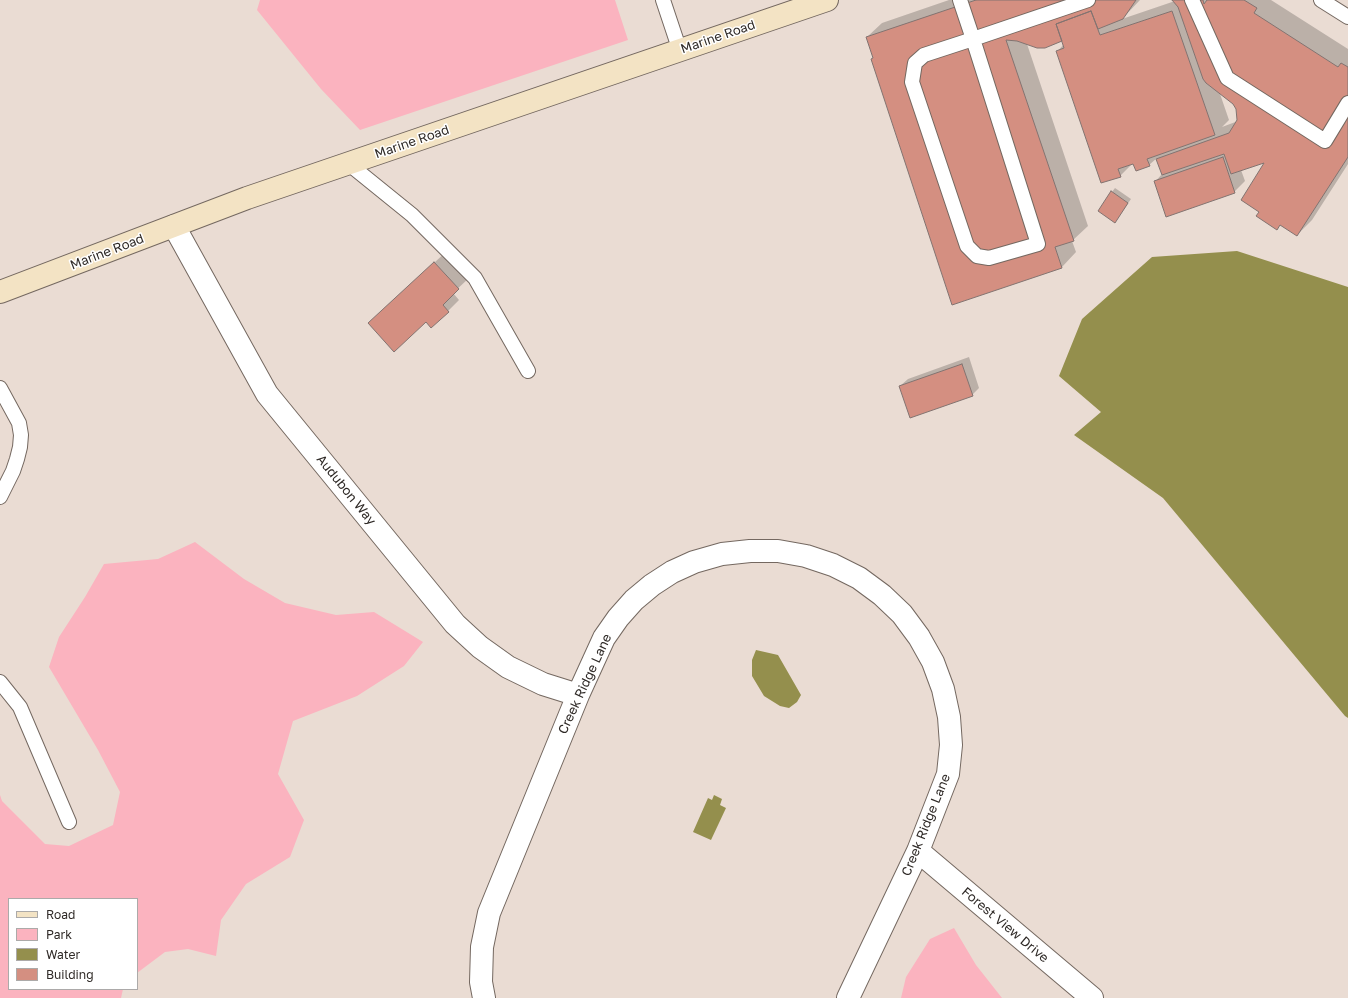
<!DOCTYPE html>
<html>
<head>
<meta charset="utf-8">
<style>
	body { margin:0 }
	#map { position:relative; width:1348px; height:998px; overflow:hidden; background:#eadcd3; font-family:"Golos Text",sans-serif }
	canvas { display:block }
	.legend { position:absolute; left:8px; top:898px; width:130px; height:92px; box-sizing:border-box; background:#fff; border:1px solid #acaaa9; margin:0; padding:5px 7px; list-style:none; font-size:12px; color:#2f2a27 }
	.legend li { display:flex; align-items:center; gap:8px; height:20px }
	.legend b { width:20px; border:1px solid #acaaa9 }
</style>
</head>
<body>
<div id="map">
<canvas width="1348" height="998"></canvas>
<ul class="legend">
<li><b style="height:5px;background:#f3e3c4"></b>Road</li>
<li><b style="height:11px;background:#fbb3bf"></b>Park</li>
<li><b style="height:11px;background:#948f4d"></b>Water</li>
<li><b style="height:11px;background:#d48f81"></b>Building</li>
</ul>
</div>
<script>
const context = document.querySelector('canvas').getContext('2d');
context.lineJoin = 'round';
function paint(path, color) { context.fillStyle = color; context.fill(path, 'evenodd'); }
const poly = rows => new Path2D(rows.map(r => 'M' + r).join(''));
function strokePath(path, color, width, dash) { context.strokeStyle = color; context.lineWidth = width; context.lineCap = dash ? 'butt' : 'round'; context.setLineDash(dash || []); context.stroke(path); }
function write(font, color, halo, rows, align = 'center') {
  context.font = font + ' "Golos Text",sans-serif'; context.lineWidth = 3; context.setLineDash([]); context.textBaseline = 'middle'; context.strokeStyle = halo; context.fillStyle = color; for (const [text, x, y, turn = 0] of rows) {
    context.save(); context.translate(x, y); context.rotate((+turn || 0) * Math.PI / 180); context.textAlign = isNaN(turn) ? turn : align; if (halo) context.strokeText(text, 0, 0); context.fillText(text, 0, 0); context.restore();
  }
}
const green = poly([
	[260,0,615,0,628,40,360,130,321,89,257,10],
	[195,542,244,579,285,603,336,615,374,612,423,642,404,666,357,696,293,721,278,774,304,820,290,857,246,884,221,920,216,956,188,949,165,952,137,973,137,899,9,899,9,989,123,989,121,998,0,998,0,795,2,801,45,844,69,846,113,825,120,792,98,750,49,667,59,637,85,597,104,564,158,559],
	[954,928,976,965,1002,998,901,998,906,977,930,939]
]);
const water = poly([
	[1237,251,1348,287,1348,718,1345,716,1163,498,1074,435,1101,412,1059,376,1082,319,1152,257],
	[756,650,778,655,801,695,797,702,789,708,780,706,764,696,752,676,752,660],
	[714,795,722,799,720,805,726,808,711,840,693,832,708,798,712,800]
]);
const shadow = poly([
	[949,0,1140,0,1122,19,1175,1,1174,0,1271,0,1348,49,1348,164,1312,220,1297,235,1281,224,1277,228,1260,211,1267,161,1241,170,1245,181,1234,192,1155,182,1162,174,1157,158,1149,165,1134,162,1120,176,1057,52,1064,44,1062,40,1027,44,1088,226,1072,241,1076,252,1062,267,874,57,867,37,882,23],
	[1219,91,1234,103,1237,108,1238,121,1222,127,1229,120],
	[1115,188,1131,199,1118,218,1112,192],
	[446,252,469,278,453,293,459,300,448,311,431,327,426,321,380,312],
	[969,357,979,388,972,395,900,386,908,379]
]);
const building = poly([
	[976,0,1136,0,1123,19,1098,29,1091,11,1056,24,1062,41,1045,48,1037,48,1017,41,1006,40,1074,241,1055,247,1062,268,952,305,871,59,873,58,866,37,976,0],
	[1172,0,1203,0,1204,4,1207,0,1244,0,1257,8,1254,13,1338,67,1341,63,1348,67,1348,157,1297,236,1280,225,1277,230,1256,216,1259,212,1241,200,1264,163,1231,174,1224,154,1162,175,1156,159,1229,133,1237,120,1236,109,1233,104,1206,83,1203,79,1178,7,1172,0],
	[1091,11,1100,35,1172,11,1215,135,1147,159,1150,166,1136,171,1133,164,1118,169,1121,177,1101,183,1056,51,1064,48,1056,24,1091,11],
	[1223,157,1235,193,1166,217,1154,181,1223,157],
	[1111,191,1128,203,1115,223,1098,211,1111,191],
	[434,262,459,289,443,305,449,312,431,328,426,322,394,352,368,323,434,262],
	[962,364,973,396,910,418,899,386,962,364]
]);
const lane = poly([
	[663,0,680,51],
	[960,0,973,39,1038,244,989,258,977,256,967,246,912,82,915,63,924,55,973,39,1088,0],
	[1192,0,1227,78,1325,141,1348,103],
	[1321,0,1348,17],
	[349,164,412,215,475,278,528,371],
	[0,388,19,423,21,435,20,447,17,459,13,471,0,497],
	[0,682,20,707,69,822]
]);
const street = poly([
	[174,226,267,394,455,624,480,647,508,667,543,684,578,695],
	[918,851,1092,998],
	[484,998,481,982,482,947,489,913,578,695,604,638,618,618,634,600,652,585,672,572,694,562,722,554,750,551,778,551,806,556,833,565,859,578,882,595,902,614,919,637,933,662,943,689,949,717,951,745,948,774,918,851,848,998]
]);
const secondary = poly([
	[0,292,247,198,827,0]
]);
const streetNames = [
	["Marine Road",718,37,-19],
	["Marine Road",412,142,-19],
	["Marine Road",107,252,-21],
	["Audubon Way",346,490,51],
	["Creek Ridge Lane",585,684,-65],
	["Creek Ridge Lane",926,825,-68],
	["Forest View Drive",1005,925,40]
];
paint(green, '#fbb3bf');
paint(water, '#948f4d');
paint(shadow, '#0003');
paint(building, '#d48f81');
strokePath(building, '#827370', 1);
strokePath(lane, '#746860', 16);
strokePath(street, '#746860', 24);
strokePath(secondary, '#746860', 24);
strokePath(lane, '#fff', 14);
strokePath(street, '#fff', 22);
strokePath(secondary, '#f3e3c4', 22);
write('13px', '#2f2a27', '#fff', streetNames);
</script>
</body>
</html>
